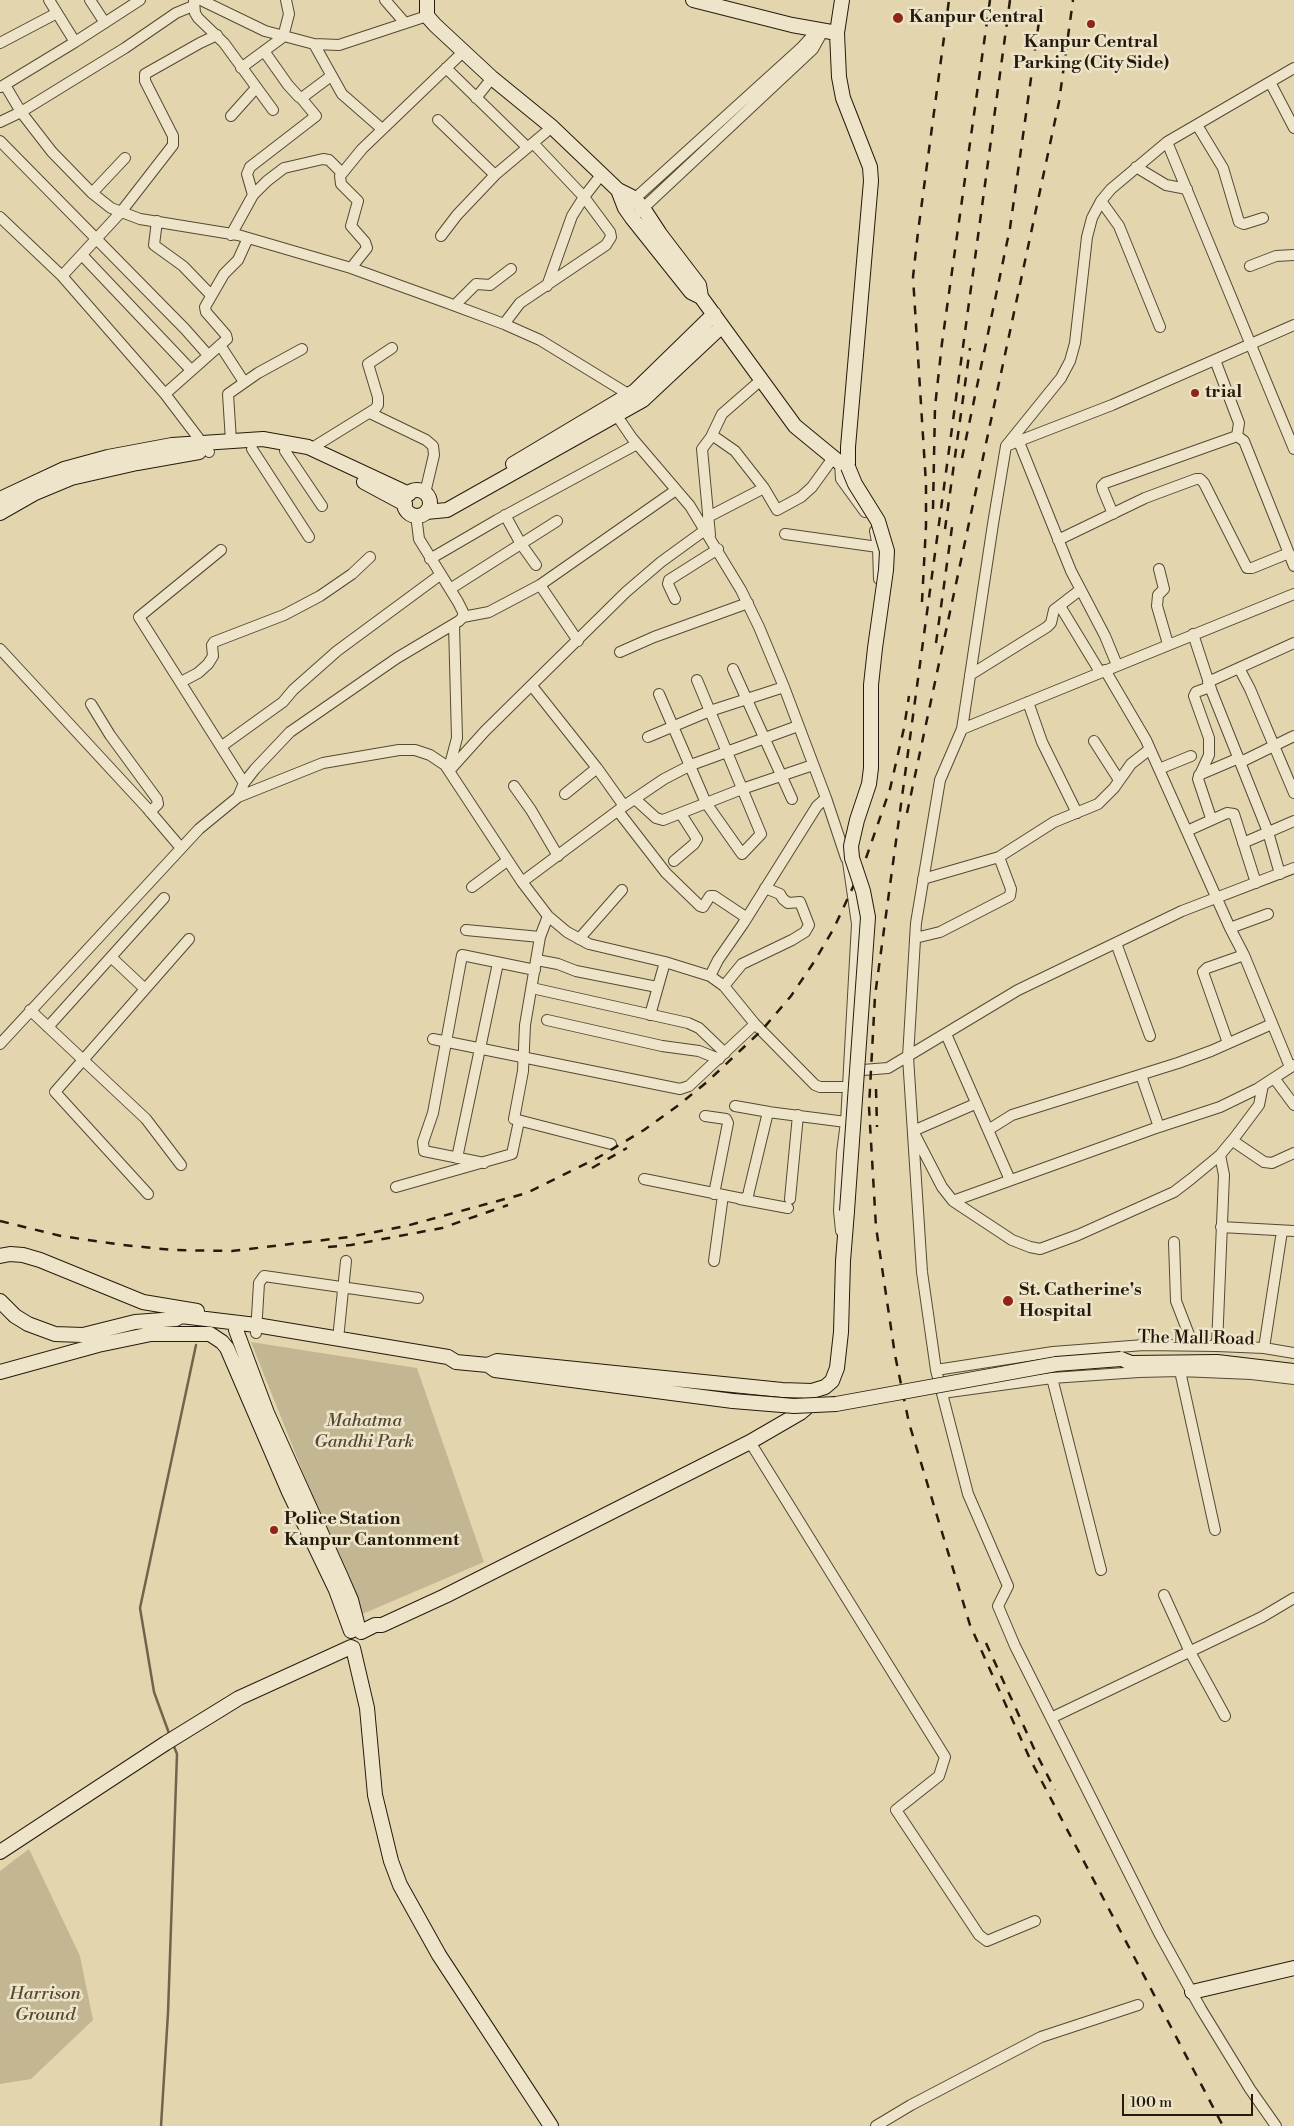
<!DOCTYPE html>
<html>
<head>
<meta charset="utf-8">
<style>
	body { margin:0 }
	#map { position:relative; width:1294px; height:2126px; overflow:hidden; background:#e3d6ae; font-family:"Libre Bodoni",serif }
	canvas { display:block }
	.scale { position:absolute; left:1122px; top:2094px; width:131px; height:22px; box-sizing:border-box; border:2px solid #251b0c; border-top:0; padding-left:6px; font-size:15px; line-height:18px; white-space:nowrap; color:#251b0c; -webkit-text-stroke:4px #ede4ca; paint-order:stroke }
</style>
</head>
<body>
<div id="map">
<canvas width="1294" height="2126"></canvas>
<div class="scale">100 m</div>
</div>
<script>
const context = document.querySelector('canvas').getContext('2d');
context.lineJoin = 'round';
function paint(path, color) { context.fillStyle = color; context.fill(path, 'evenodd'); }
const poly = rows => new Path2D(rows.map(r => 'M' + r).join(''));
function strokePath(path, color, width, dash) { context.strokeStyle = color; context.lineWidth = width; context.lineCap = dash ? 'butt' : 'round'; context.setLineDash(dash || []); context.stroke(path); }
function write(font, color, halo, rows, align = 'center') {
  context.font = font + ' "Libre Bodoni",serif'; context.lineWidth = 5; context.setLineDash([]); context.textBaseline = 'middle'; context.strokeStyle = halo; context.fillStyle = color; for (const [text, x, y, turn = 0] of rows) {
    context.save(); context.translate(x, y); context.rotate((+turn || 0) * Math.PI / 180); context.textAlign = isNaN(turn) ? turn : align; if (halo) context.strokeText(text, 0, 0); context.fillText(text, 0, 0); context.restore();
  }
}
const green = poly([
	[251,1342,417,1368,484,1562,360,1615],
	[29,1849,80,1956,93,2020,31,2079,0,2084,0,1871]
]);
const stream = poly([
	[170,1736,154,1692,140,1608,196,1345],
	[161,2126,168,2013,177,1754,173,1744]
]);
const street = poly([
	[49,0,75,42],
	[90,0,105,23],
	[201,0,265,31,314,44,339,45,427,16],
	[385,0,405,23],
	[194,1,195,13,198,18,224,43,273,110],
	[0,43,57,13],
	[314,44,342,94,382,129],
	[264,51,288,85,299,97,303,97,331,76],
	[241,68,283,37,289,14,286,0],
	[446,68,527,147],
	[1270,82,1294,128],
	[5,85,21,112,52,152,92,193,111,208,140,219,238,235,351,268,445,302,504,324,540,340,633,397],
	[1,87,75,42,140,0],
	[476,98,492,78],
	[231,116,256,88],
	[438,120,495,175],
	[0,122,21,112,125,48,176,13,193,6],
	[1197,125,1223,168,1239,222,1244,224,1263,218],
	[0,141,185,329,208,355],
	[1167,142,1294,449],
	[1136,167,1166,185,1187,189],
	[92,193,125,158],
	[253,195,247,174,250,167,316,116,301,98],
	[1101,201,1119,226,1160,327],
	[630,203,801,48,811,37,813,29],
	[639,212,813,49,823,31],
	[0,217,62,276,165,394,209,452],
	[157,221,154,245,183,266,211,295],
	[231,235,253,195,267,181,284,168,323,159,329,160,342,173],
	[441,236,457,215,495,175,552,127],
	[82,255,191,370],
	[1250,266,1276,256,1294,255],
	[351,268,367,248,365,242,351,226,358,201,341,184,340,176,362,149,463,52],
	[62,276,121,212,173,145,173,136,145,81,145,74,200,43,217,35],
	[547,286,572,216,584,197,601,175],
	[455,305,476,284,490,285,511,269],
	[504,324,520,303,606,245,611,237,610,232,584,197,533,143],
	[220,345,244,382],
	[1215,360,1239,423,1237,436],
	[165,394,227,339,226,335,206,312,205,307,224,274,238,260,248,238],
	[613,410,632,438,690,506,741,590,759,627,784,687,826,798,846,858],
	[370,413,426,440,433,446,434,455,425,493],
	[712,435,735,451,764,488,777,510,801,497,812,487,833,458],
	[231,441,228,394,258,373,302,349],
	[1019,442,1071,571,1105,636,1117,665],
	[1006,446,1112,405,1294,325],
	[312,448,375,409,378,405,378,397,368,364,392,348],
	[252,449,309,537],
	[285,451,322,506],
	[840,463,841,479,865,512],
	[1113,514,1103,490,1102,486,1105,483,1237,436,1244,441,1294,566],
	[505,515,521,544,536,565],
	[708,517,764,488],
	[875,531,878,547,879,579],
	[785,534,878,547],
	[710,535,702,449,711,437,722,414,761,380],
	[1058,540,1145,498,1196,479,1200,479,1204,483,1247,568,1252,568,1289,553],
	[221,550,139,617,244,783],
	[430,559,497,520,637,444],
	[1159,569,1164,589,1158,595,1157,606,1168,644],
	[540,585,578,641],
	[450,589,557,521],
	[675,599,668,584,669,580,718,549],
	[1060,606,1100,672],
	[463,617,489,612,540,585,676,490],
	[1193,634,1212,692,1268,832,1280,874],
	[0,649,147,808,181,848],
	[620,652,654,637,748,603],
	[1239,668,1250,689,1294,793],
	[733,669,792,799],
	[1105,670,1146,740,1230,928,1244,955,1290,1067],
	[970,675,1047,627,1051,623,1054,610,1080,590],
	[181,682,198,673,208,664,213,656,212,645,214,642,284,615,320,596,352,574,370,557],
	[1208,682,1294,643],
	[532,686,597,768,624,806],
	[1210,687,1196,692,1194,696,1209,738,1209,755,1198,779,1211,818],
	[659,694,706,803,742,854,761,834,697,680],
	[1028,702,1042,742,1077,813],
	[91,704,110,735,157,799,158,804,150,812],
	[962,729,1294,594],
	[648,737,710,711,784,687],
	[1094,741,1119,780],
	[222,746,283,702,293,690,337,651,440,575],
	[1241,762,1294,736],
	[449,768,457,738,454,625],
	[1159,769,1191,756],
	[449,771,485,731,626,592,661,562,705,530],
	[1199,775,1239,758],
	[514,786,531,810,558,856],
	[565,794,597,768],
	[238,797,244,783,255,769,290,732,397,658,459,621,463,617,463,612,458,602,419,539,416,515],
	[635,799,656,818,663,820,742,789,813,765],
	[618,811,666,873,700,906,703,907,710,896,714,896,747,918],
	[1187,831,1227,813,1234,814,1256,883],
	[1243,843,1294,821],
	[674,861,694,844,697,839,681,814],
	[923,879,999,857,1054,822,1098,804,1114,788,1131,764,1150,749],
	[522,882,624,806,664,779,691,765,798,726],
	[472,887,507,861],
	[548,916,540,937,525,1025,523,1071,514,1119,611,1144],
	[1230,928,1268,914],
	[466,930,540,937],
	[915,938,940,932,1010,896,1011,889,999,857],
	[579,939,622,890],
	[1116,943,1150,1036],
	[111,957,145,989],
	[537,960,558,964,576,971,657,987],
	[710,976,718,960,743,924,817,806,826,798],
	[724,986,742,964,792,940,805,932,809,925,800,902,788,903,783,899,780,894,765,888],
	[532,988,688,1023,699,1028,725,1053],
	[30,1010,146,1119,181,1165],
	[650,1015,665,962],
	[547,1020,662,1046,699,1051,719,1059],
	[48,1027,164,898],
	[946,1034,1010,1180],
	[433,1039,680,1089,689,1086,755,1024],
	[1228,1043,1203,972,1207,968,1244,955],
	[0,1044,199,829,238,797,323,763,399,750,415,750,430,755,445,765,522,882,548,916,567,932,589,944,665,962,710,976,724,986,755,1024,815,1085,820,1087,847,1087],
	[850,1071,888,1068,1018,990,1182,911,1294,868],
	[1141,1075,1159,1127],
	[1274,1078,1294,1105],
	[975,1104,913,1131,942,1187,953,1201,1153,1129,1220,1107,1257,1089,1294,1065],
	[735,1106,769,1112],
	[705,1116,726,1119,728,1123,714,1194],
	[988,1130,1012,1115,1178,1063,1211,1051,1272,1024],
	[1233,1141,1264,1162,1272,1163,1294,1153],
	[457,1158,498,963],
	[484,1163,424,1151,423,1142,433,1113,462,955,535,970],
	[644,1179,743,1199,748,1196,749,1191,768,1112,846,1122],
	[396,1187,512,1154,519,1121],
	[148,1194,55,1092,189,939],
	[740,1199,788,1208],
	[790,1199,798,1115],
	[953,1201,1012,1240,1030,1247,1040,1249,1078,1235,1174,1192,1191,1179,1220,1155,1235,1137,1259,1105,1263,1085],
	[1221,1227,1294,1231],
	[841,1231,839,1211,842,1153,846,1122,857,924,847,855],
	[1174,1242,1176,1301,1193,1345],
	[714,1261,723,1195],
	[256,1333,259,1283,264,1276,418,1298],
	[338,1339,346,1261],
	[1217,1346,1224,1175,1220,1155],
	[1264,1348,1282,1231],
	[936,1370,1053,1352,1144,1345,1217,1346,1264,1348,1294,1353],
	[1180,1371,1215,1530],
	[1052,1378,1101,1570],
	[942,1393,1052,1378,1139,1372,1180,1371,1251,1374,1294,1379],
	[750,1442,945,1757,939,1776,896,1810,979,1935,987,1941,1035,1921],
	[1164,1595,1190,1652,1225,1716],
	[1051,1718,1262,1617,1294,1598],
	[876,2126,911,2105,1041,2037,1138,2005],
	[1276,2126,1250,2089,1201,2009,1159,1933,1015,1646,998,1606,1008,1586,968,1494,936,1370,922,1272,908,1057,916,923,940,780,962,729,993,524,1006,446,1061,378,1070,361,1075,343,1087,237,1092,218,1101,201,1111,189,1167,142,1294,68]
]);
const secondary = poly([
	[427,0,427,16,435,25,492,78,552,127,618,190,634,198,643,208,660,234,699,285,701,297,795,426,840,463,848,464],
	[693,0,792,25,837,33],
	[842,0,837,33,839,77,843,98,870,167,871,181,848,447,848,467],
	[618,190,625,208,632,218,691,292,701,297],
	[513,464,635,391,714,314],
	[364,482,405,504],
	'404 503a13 13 0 1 1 26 0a13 13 0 1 1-26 0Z',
	[0,499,64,469,108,457,172,445,263,439,308,447,409,494],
	[426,512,447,510,643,400,722,326],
	[0,513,35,493,71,478,137,463,199,452],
	[0,1256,10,1254,23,1255,40,1260,143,1302,197,1311],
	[0,1301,15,1316,28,1324,55,1334,83,1335,135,1322,176,1319,181,1316,256,1325,448,1357,456,1362,488,1365,495,1370,733,1401],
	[236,1323,236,1330,267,1413,341,1577,351,1600,357,1623],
	[1121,1359,1131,1363,1217,1362,1294,1371],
	[488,1365,497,1361,782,1390,812,1391,825,1387,832,1381,837,1368,841,1332,843,1261,847,1211],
	[0,1372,98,1345,151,1334,210,1334,222,1342,227,1348,289,1492,336,1590,351,1631],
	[361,1632,375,1625,382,1625,445,1596,750,1442,800,1413,806,1408,810,1399],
	[353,1648,367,1708,375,1795,391,1861,400,1885,439,1955,551,2126],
	[0,1852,166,1743,239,1698,351,1647],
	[1192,1992,1294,1968]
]);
const rail = poly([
	[1010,0,875,996,869,1107,876,1227,895,1355,909,1423,970,1625,1030,1759,1223,2126],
	[962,458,1010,228,1042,0],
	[933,509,935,407,942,343,990,0],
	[945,529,970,348],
	[922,602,926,526,926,484,913,277,918,232,949,0],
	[936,643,953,520],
	[907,813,1059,102,1073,0],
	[876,1089,877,1127],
	[592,1168,627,1148],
	[0,1221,61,1236,123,1245,173,1250,232,1251,349,1237,406,1226,527,1193,599,1157,644,1130,680,1104,707,1082,762,1030,791,996,814,962,834,928,865,861,890,789,904,728,909,696],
	[328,1247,351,1245,442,1228,508,1205],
	[986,1643,1036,1753,1055,1790]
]);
const secondaryBridge = poly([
	[847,1211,868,917,863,891,852,858,851,846,857,820,869,784,871,768,871,685,875,648,886,570,887,551,878,521,855,484,848,467],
	[733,1401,794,1406,836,1404,1056,1364,1121,1359]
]);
const markers = [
	[898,18,6,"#8f2418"],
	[1091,24,5,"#8f2418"],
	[1195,393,5,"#8f2418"],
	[1008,1301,6,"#8f2418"],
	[274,1530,5,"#8f2418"]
];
const poiNames = [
	["Kanpur Central",909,18],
	["Kanpur Central",1091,43,"center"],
	["Parking (City Side)",1091,64,"center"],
	["trial",1205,393],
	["St. Catherine's",1019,1291],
	["Hospital",1019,1312],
	["Police Station",284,1520],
	["Kanpur Cantonment",284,1541]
];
const streetNames = [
	["The Mall Road",1196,1339,1]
];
const parkNames = [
	["Mahatma",364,1422],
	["Gandhi Park",364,1443],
	["Harrison",45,1995],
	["Ground",45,2016]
];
paint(green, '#c3b692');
strokePath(stream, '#70654c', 2.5);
strokePath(street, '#544a34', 12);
strokePath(secondary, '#251b0c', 16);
strokePath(street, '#ede4ca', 10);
strokePath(secondary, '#ede4ca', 14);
strokePath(rail, '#251b0c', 2.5, [9, 9]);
strokePath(secondaryBridge, '#251b0c', 16, []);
strokePath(secondaryBridge, '#ede4ca', 14);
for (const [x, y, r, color] of markers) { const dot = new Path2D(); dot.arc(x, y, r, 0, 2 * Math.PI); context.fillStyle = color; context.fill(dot); strokePath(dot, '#ede4ca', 2); }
write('bold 18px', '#251b0c', '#ede4ca', poiNames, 'left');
write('18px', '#251b0c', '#ede4ca', streetNames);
write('italic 18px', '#544a34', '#ede4ca', parkNames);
</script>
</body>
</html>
